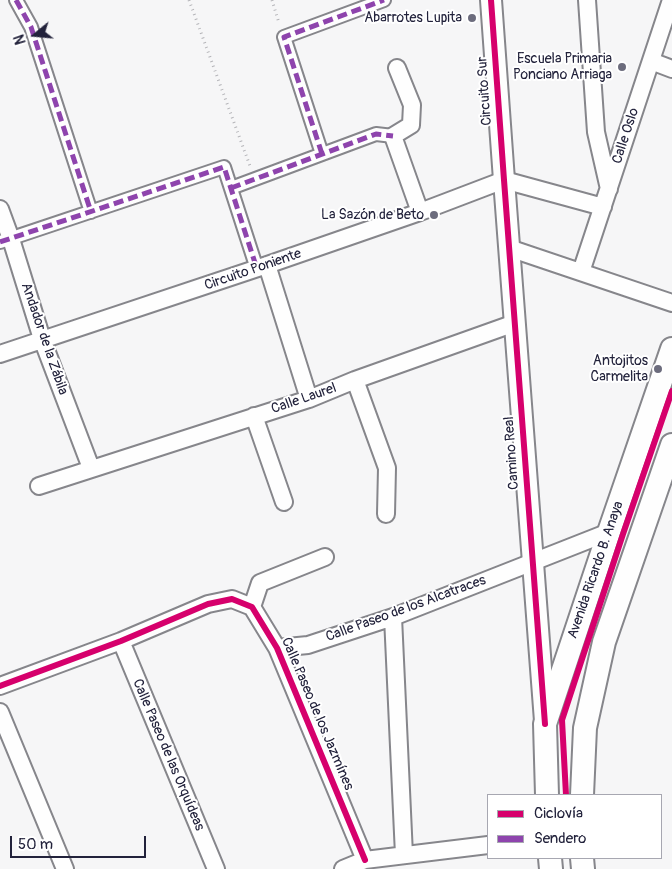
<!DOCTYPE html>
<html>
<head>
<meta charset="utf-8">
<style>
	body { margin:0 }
	#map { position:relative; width:672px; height:869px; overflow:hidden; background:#f6f6f7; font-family:Pangolin,sans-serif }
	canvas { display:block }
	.legend { position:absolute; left:487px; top:794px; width:175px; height:65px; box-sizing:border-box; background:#fff; border:1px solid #a7a7b1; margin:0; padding:6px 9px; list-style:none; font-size:15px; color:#22223b }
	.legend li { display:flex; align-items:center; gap:10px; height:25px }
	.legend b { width:25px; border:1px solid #a7a7b1 }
	.north { position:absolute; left:10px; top:10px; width:50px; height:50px; -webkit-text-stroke:4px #fff; paint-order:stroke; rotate:253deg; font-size:14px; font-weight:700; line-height:20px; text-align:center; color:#22223b }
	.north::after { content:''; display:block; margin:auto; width:18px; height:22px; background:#22223b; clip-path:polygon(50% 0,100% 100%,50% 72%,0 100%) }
	.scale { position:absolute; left:10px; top:836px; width:136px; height:22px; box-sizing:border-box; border:2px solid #22223b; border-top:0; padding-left:6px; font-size:15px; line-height:18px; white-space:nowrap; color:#22223b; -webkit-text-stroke:4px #fff; paint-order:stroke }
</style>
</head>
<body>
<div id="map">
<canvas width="672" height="869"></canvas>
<ul class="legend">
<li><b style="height:6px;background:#d6006c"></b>Ciclovía</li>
<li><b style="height:6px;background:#8e44ad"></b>Sendero</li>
</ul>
<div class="north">N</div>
<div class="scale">50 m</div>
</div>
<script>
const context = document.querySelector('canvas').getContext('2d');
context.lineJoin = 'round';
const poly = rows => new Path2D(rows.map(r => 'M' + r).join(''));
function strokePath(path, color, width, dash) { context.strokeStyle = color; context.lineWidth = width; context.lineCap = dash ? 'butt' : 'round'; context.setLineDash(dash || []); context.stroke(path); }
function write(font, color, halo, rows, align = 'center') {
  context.font = font + ' Pangolin,sans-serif'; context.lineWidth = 4; context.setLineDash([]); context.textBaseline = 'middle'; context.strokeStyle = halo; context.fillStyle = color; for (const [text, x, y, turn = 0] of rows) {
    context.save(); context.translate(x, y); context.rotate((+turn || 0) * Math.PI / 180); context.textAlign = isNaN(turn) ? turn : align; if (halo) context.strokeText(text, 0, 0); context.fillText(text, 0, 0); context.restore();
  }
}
const path = poly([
	[189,0,250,166],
	[272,0,279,23]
]);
const pedestrian = poly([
	[16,0,31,27,91,212],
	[322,154,284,37,384,0],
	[231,188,376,134,393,136],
	[0,242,224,167,257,269]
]);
const minor = poly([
	[587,0,596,132,609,189],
	[651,61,672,69],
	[397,68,412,105,411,125,393,136,420,212],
	[0,209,11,239,42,339,91,468],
	[509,248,672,303],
	[267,265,309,399],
	[581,272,671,0],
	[0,354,267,265,420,212,504,180,603,207],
	[355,380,387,468,386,514],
	[254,416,284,502],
	[39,486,309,399,355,380,515,323],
	[252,607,260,583,325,557],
	[393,617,404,855],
	[121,641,216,869],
	[277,648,308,645,393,617,609,532],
	[0,686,121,641,208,604,232,599,252,607,277,648,365,860],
	[0,712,65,869],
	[343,869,365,860,488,845]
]);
const tertiary = poly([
	[491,0,504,180,545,721]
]);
const secondary = poly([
	[547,795,545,724,609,532,672,349],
	[582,795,585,728,604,642,672,445],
	[550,858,551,869],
	[582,858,583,869]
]);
const quiet = poly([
	[16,0,31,27,91,212],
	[322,154,284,37,384,0],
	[231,188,376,134,393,136],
	[0,242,224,167,257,269]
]);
const cycleway = poly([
	[491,0,504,180,545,724],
	[0,686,121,641,208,604,232,599,252,607,277,648,365,860],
	[566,795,562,720,623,534,672,391]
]);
const markers = [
	[472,18,5,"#6c6c7d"],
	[622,67,5,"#6c6c7d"],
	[434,215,5,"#6c6c7d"],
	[658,369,5,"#6c6c7d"]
];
const poiNames = [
	["Abarrotes Lupita",462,18],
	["Escuela Primaria",612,59],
	["Ponciano Arriaga",612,75],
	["La Sazón de Beto",424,215],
	["Antojitos",648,361],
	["Carmelita",648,377]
];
const streetNames = [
	["Circuito Sur",485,91,-94],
	["Calle Oslo",626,136,-72],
	["Circuito Poniente",253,270,-19],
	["Andador de la Zábila",44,339,71],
	["Calle Laurel",304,399,-19],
	["Camino Real",512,453,-94],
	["Avenida Ricardo B. Anaya",596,570,-71],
	["Calle Paseo de los Alcatraces",406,609,-20],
	["Calle Paseo de los Jazmínes",317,714,67],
	["Calle Paseo de las Orquídeas",168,755,67]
];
strokePath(pedestrian, '#86868b', 16);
strokePath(minor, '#86868b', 20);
strokePath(tertiary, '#86868b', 24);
strokePath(secondary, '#86868b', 26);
strokePath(path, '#b5b5b9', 3, [1, 4]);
strokePath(pedestrian, '#fefefe', 12);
strokePath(minor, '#fefefe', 16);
strokePath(tertiary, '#fefefe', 20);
strokePath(secondary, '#fefefe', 22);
strokePath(quiet, '#8e44ad', 5, [10, 5]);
strokePath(cycleway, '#d6006c', 6);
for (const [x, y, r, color] of markers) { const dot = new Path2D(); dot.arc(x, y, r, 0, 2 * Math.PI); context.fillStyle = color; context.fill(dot); strokePath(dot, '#fff', 2); }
write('14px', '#22223b', '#fff', poiNames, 'right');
write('14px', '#22223b', '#fff', streetNames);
</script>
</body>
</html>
